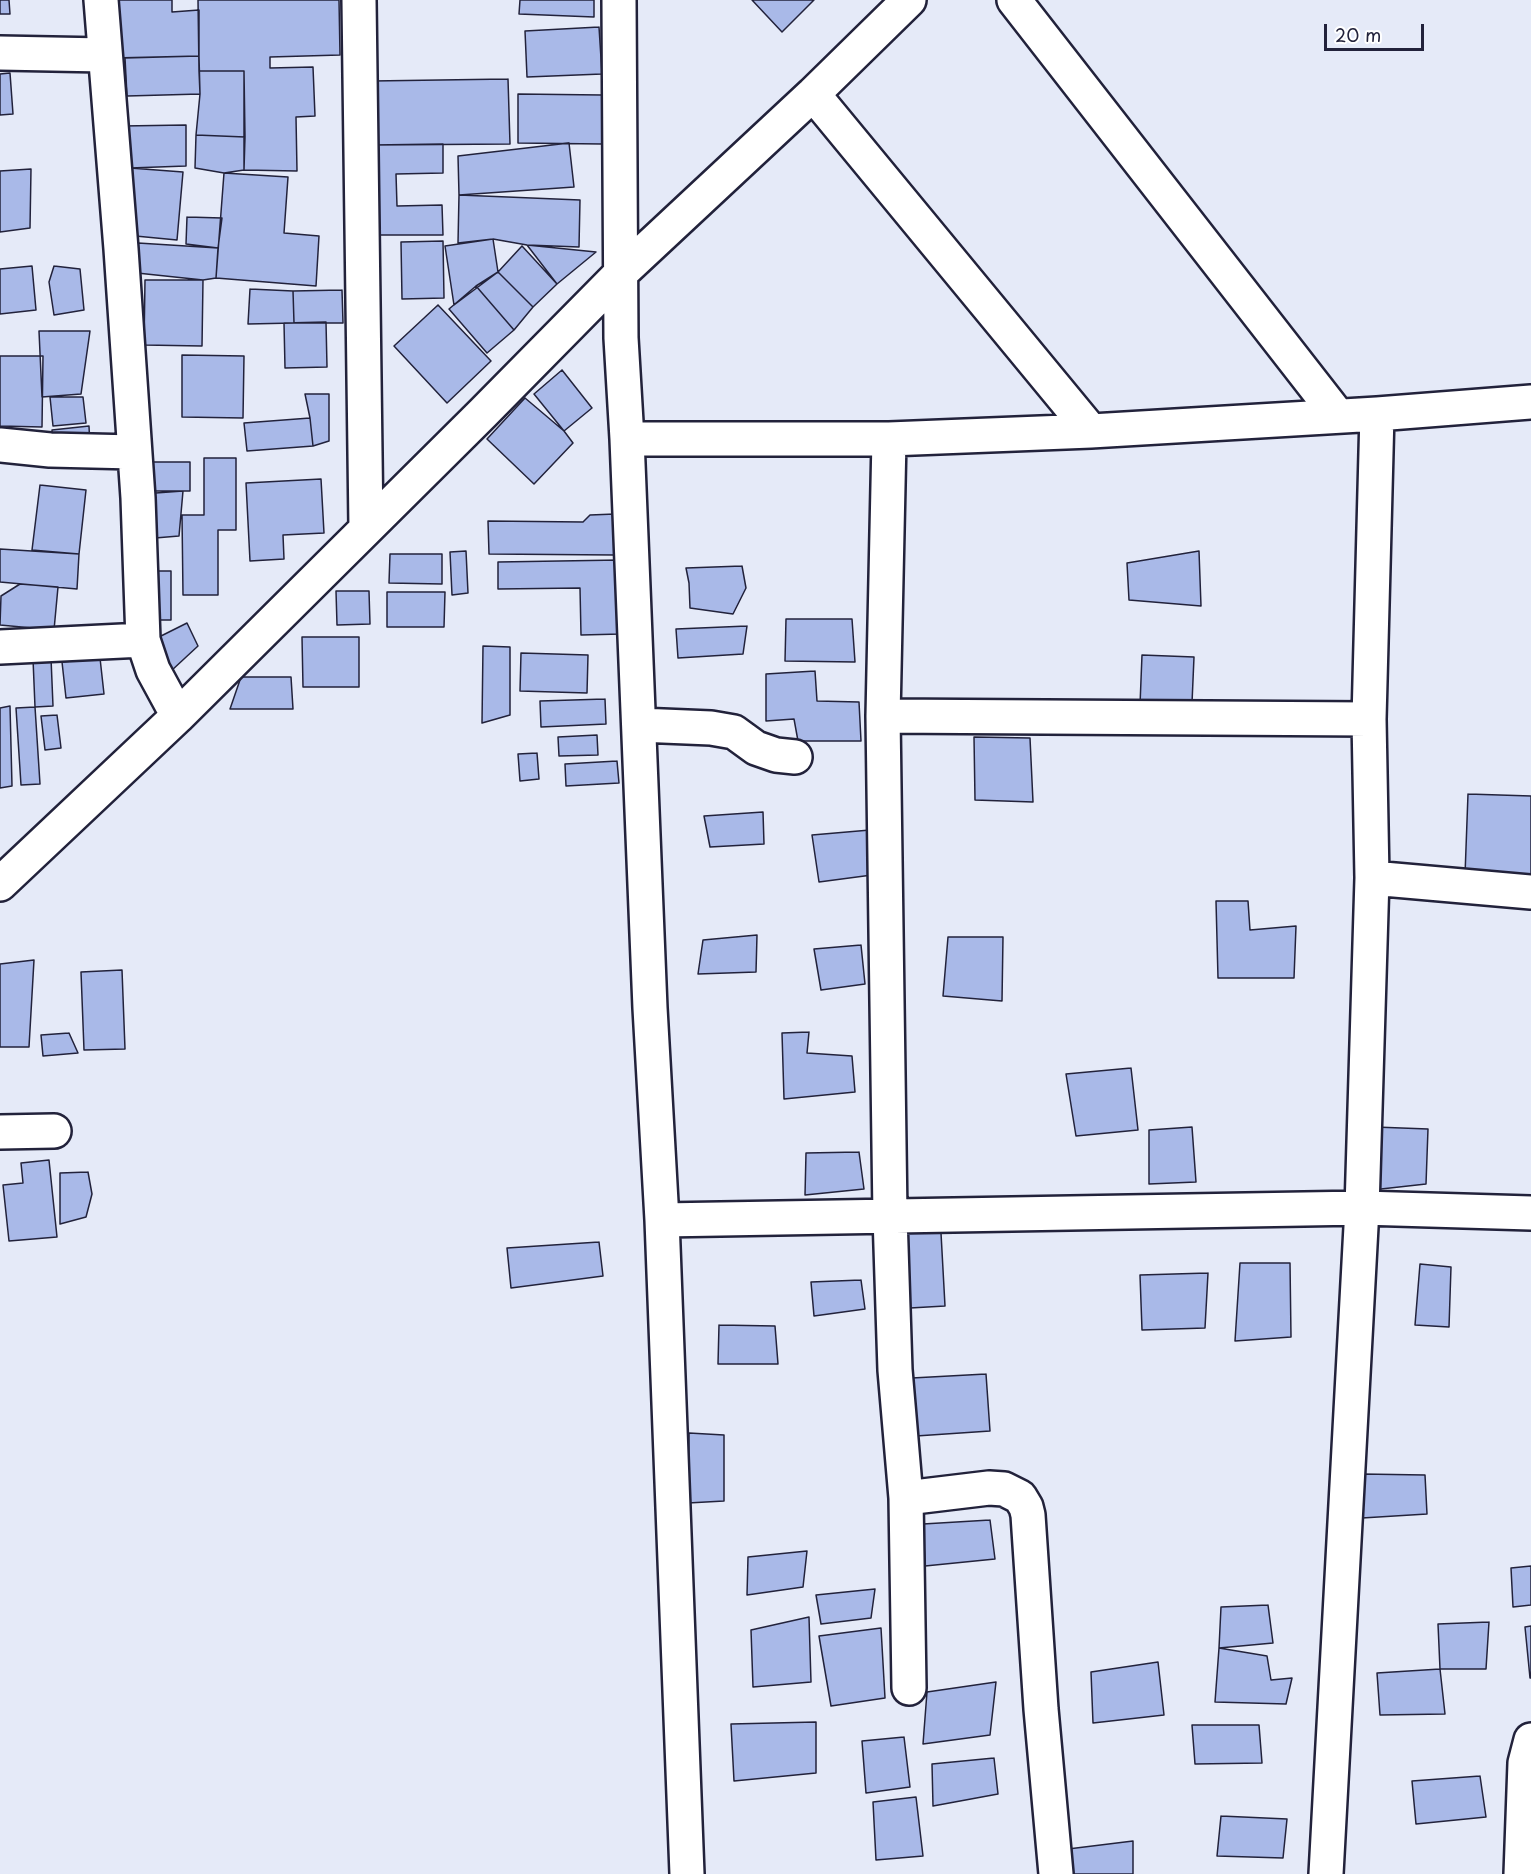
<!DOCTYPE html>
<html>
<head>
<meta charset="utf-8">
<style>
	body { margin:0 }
	#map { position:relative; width:1531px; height:1874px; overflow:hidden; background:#e5eaf8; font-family:"Playpen Sans",sans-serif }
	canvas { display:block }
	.scale { position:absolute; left:1324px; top:24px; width:100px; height:27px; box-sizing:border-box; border:3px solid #22223b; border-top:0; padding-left:8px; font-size:18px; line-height:21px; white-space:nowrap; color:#22223b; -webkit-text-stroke:4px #fff; paint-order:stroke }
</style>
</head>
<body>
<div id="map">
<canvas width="1531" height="1874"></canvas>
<div class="scale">20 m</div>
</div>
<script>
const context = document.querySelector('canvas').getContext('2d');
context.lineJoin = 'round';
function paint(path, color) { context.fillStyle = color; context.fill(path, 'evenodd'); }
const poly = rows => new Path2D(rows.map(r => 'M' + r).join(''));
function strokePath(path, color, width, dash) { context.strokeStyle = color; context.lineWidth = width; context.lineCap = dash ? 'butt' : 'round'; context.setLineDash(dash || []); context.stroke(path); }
const building = poly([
	[0,0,9,0,10,14,0,14,0,0],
	[109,0,172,0,172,12,199,10,199,56,113,58,109,0],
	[198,0,339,0,340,55,270,57,270,68,313,67,315,116,296,117,297,171,244,170,244,71,199,71,198,0],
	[520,0,594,0,594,17,519,14,520,0],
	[752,0,814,0,782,32,752,0],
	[599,27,602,74,527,77,525,31,599,27],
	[199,56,200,94,127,96,125,58,199,56],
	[199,71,244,71,245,137,196,135,200,94,199,71],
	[10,73,13,114,0,115,0,74,10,73],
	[508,79,510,144,372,145,372,81,508,79],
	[518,94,602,95,602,144,518,143,518,94],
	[186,125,186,166,130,168,122,126,186,125],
	[196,135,245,137,244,170,224,173,195,168,196,135],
	[569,143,574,187,459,195,458,156,569,143],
	[443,144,443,173,396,174,397,206,442,205,443,235,373,235,372,145,443,144],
	[130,168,183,172,177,240,125,235,130,168],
	[31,169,30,228,0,232,0,171,31,169],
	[224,173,288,177,284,233,319,236,316,286,216,278,224,173],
	[459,195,580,200,579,247,527,245,493,239,458,243,459,195],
	[187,217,222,218,218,248,186,244,187,217],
	[493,239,498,272,454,305,445,246,493,239],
	[443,241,444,298,402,299,401,242,443,241],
	[138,243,218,248,216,278,203,280,137,273,138,243],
	[527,245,596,252,557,284,527,245],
	[522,246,557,284,533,307,498,272,522,246],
	[32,266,36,310,0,314,0,269,32,266],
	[54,266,80,269,84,310,54,315,49,282,54,266],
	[498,272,533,307,514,330,476,286,498,272],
	[145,280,203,280,202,346,144,345,145,280],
	[476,286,514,330,487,353,449,309,476,286],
	[250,289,293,291,294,323,248,324,250,289],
	[342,290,343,323,294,323,293,291,342,290],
	[438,305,491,361,447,403,394,346,438,305],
	[326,322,327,367,285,368,284,323,326,322],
	[39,331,90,331,81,394,42,397,39,331],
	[182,355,244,356,243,418,182,417,182,355],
	[0,356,43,356,42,427,0,426,0,356],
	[562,370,592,408,564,431,534,394,562,370],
	[305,394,329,394,329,441,313,446,310,418,305,394],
	[50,397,83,397,86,423,53,426,50,397],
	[525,398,564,431,573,443,534,484,487,439,525,398],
	[310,418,313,446,247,451,244,423,310,418],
	[89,426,90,448,53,448,52,430,89,426],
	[204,458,236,458,236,530,218,530,218,595,183,595,182,515,204,515,204,458],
	[149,462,190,462,190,491,149,491,149,462],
	[321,479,324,533,283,535,284,559,250,561,246,483,321,479],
	[40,485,86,490,79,554,32,550,40,485],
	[183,491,179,536,143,539,142,494,183,491],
	[615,514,615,555,489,554,488,521,583,522,590,515,615,514],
	[0,549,79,554,77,589,0,582,0,549],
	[466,551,468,593,452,595,450,552,466,551],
	[1199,551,1201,606,1129,600,1127,563,1199,551],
	[390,554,442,554,442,584,389,583,390,554],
	[620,560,621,634,581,635,580,588,498,589,498,562,620,560],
	[742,566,746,588,733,614,690,608,689,583,686,568,742,566],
	[152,571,171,571,171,620,153,620,152,571],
	[20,584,58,587,54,630,0,625,1,596,20,584],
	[336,591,369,591,370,624,337,625,336,591],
	[387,592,445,592,444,627,387,627,387,592],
	[786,619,852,619,855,662,785,661,786,619],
	[187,623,198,646,171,671,155,639,187,623],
	[747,626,743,654,678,658,676,629,747,626],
	[302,637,359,637,359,687,303,687,302,637],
	[483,646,510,647,510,715,482,723,483,646],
	[521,653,588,655,587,693,520,691,521,653],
	[1142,655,1194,657,1192,703,1140,705,1142,655],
	[51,658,53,706,35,707,33,659,51,658],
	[100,658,104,694,66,698,62,662,100,658],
	[815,671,817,701,859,702,861,741,798,741,794,719,766,721,766,674,815,671],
	[241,677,291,677,293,709,230,709,241,677],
	[605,699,606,724,541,727,540,701,605,699],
	[10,706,12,786,0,788,0,708,10,706],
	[35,707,40,784,21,785,16,708,35,707],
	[57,715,61,748,45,750,41,716,57,715],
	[597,735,598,755,559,756,558,737,597,735],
	[974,737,1030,738,1033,802,975,800,974,737],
	[537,753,539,779,520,781,518,754,537,753],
	[617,761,619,783,566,786,565,764,617,761],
	[1468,794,1531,796,1531,875,1465,875,1468,794],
	[763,812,764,844,710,847,704,816,763,812],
	[870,830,872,875,819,882,812,835,870,830],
	[1216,901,1248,901,1250,930,1296,926,1294,978,1218,978,1216,901],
	[757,935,756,972,698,974,703,940,757,935],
	[948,937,1003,937,1002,1001,943,996,948,937],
	[861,945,865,984,821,990,814,949,861,945],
	[34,960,29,1047,0,1047,0,964,34,960],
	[122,970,125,1049,84,1050,81,972,122,970],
	[809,1032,807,1053,852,1056,855,1092,784,1099,782,1033,809,1032],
	[69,1033,78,1053,43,1056,41,1035,69,1033],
	[1131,1068,1138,1130,1076,1136,1066,1074,1131,1068],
	[1192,1127,1196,1182,1149,1184,1149,1130,1192,1127],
	[1375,1127,1428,1129,1426,1184,1372,1190,1375,1127],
	[859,1152,864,1189,805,1195,806,1153,859,1152],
	[49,1160,57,1237,9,1241,3,1185,23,1183,21,1163,49,1160],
	[88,1172,92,1194,86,1217,60,1224,60,1173,88,1172],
	[906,1230,941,1233,945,1306,910,1308,906,1230],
	[599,1242,603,1276,511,1288,507,1248,599,1242],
	[1240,1263,1290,1263,1291,1337,1235,1341,1240,1263],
	[1420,1264,1451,1267,1449,1327,1415,1325,1420,1264],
	[1208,1273,1205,1328,1142,1330,1140,1275,1208,1273],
	[861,1280,865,1309,814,1316,811,1282,861,1280],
	[719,1325,775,1326,778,1364,718,1364,719,1325],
	[986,1374,990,1431,916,1436,912,1378,986,1374],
	[689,1433,724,1435,724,1501,688,1503,689,1433],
	[1362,1474,1425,1475,1427,1514,1362,1518,1362,1474],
	[990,1520,995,1559,925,1566,923,1524,990,1520],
	[807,1551,803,1587,747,1595,748,1557,807,1551],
	[1531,1566,1531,1605,1513,1607,1511,1568,1531,1566],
	[875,1589,871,1618,821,1624,816,1595,875,1589],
	[1268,1605,1273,1643,1219,1648,1221,1607,1268,1605],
	[809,1617,811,1682,753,1687,751,1630,809,1617],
	[1489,1622,1486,1669,1440,1669,1438,1624,1489,1622],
	[1531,1626,1531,1678,1530,1678,1525,1627,1531,1626],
	[881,1628,885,1698,831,1706,819,1636,881,1628],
	[1219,1648,1267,1656,1271,1680,1292,1678,1286,1704,1215,1702,1219,1648],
	[1158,1662,1164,1715,1093,1723,1091,1672,1158,1662],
	[1440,1669,1445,1714,1380,1715,1377,1673,1440,1669],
	[996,1682,990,1735,923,1744,927,1692,996,1682],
	[816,1722,816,1773,734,1781,731,1724,816,1722],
	[1192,1725,1259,1725,1262,1763,1195,1764,1192,1725],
	[904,1737,910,1787,866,1793,862,1741,904,1737],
	[994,1758,998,1794,933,1806,932,1764,994,1758],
	[1480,1776,1486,1817,1416,1824,1412,1781,1480,1776],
	[916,1797,923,1856,876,1860,873,1802,916,1797],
	[1221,1816,1287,1819,1283,1858,1217,1856,1221,1816],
	[1133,1841,1133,1874,1072,1874,1068,1849,1133,1841]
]);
const minor = poly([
	[101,0,121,249,138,498,143,640,153,670,178,716],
	[359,0,366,528],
	[619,0,621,338,627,439,650,1008,662,1220,687,1874],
	[1014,0,1338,416],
	[0,53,104,55],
	[813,94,1091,431],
	[627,439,889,439,1091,431,1377,414,1531,402],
	[889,439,883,716,890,1216,895,1370,906,1498,989,1488,1004,1489,1020,1497,1026,1507,1028,1515,1041,1709,1056,1874],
	[0,445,50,450,134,452],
	[0,647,143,640],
	[883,716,1369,719],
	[639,725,711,728,734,732,756,748,776,755,795,757],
	[1372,878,1531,892],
	[0,884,178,716,483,413,620,274,813,94,909,0],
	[0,1132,54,1131],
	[662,1220,1362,1208,1531,1213],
	[906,1498,909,1688],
	[1326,1874,1362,1208,1372,878,1369,719,1377,414],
	[1521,1874,1525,1763,1531,1740]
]);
paint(building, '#a9b9e8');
strokePath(building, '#22223b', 1.5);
strokePath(minor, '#22223b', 38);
strokePath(minor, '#fff', 33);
</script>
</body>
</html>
